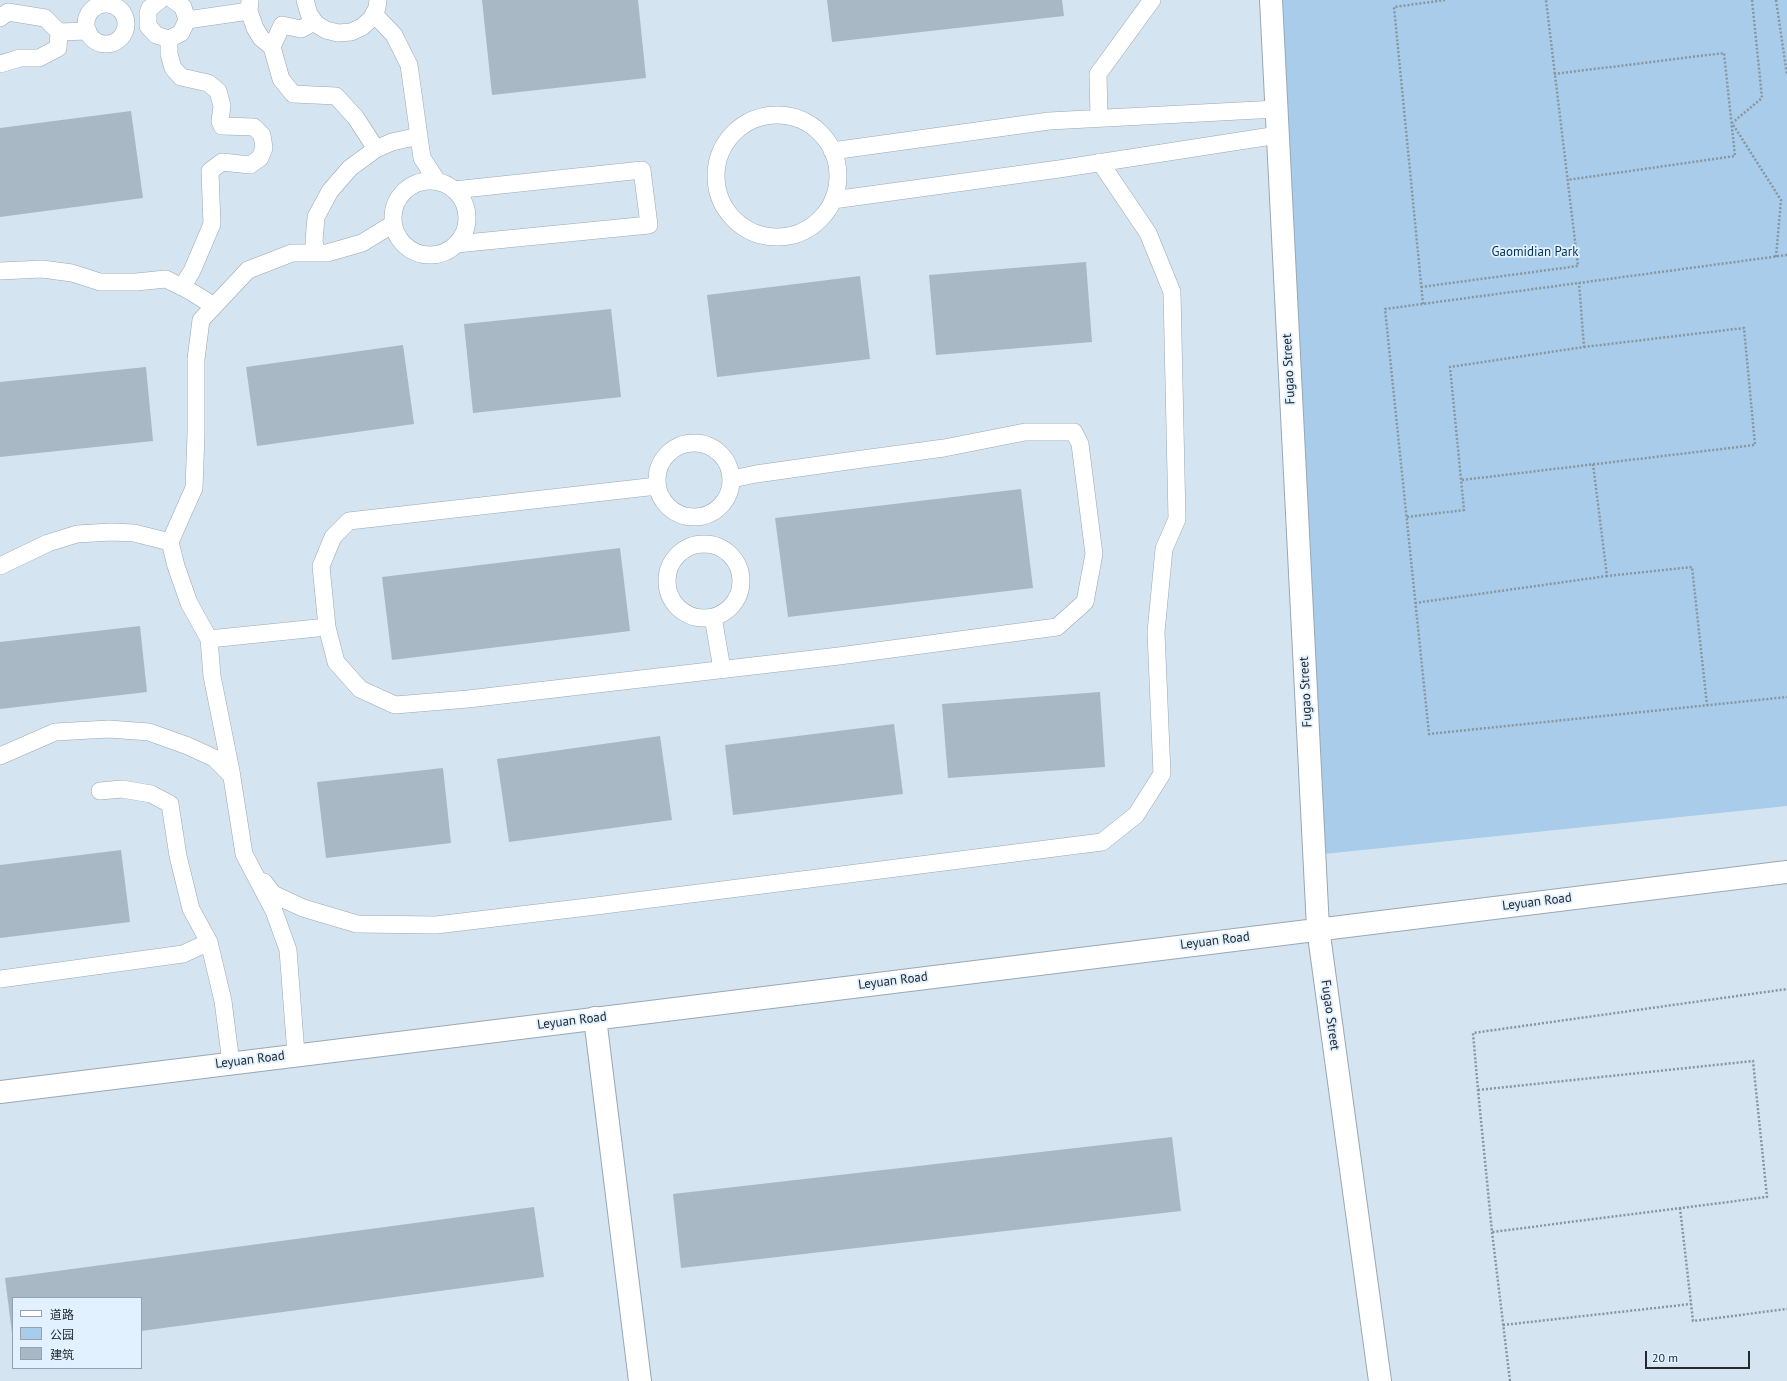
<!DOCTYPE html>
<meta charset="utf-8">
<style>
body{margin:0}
#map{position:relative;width:1787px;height:1381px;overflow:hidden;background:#d4e4f1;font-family:"PT Sans","Noto Sans SC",sans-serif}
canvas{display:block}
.legend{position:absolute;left:12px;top:1297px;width:130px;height:72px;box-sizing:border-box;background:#e1f1ff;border:1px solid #95a1ac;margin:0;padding:5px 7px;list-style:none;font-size:12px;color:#242a2f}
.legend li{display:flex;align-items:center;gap:8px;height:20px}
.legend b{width:20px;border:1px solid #95a1ac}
.scale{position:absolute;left:1645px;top:1351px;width:105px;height:18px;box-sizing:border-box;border:2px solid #242a2f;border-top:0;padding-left:5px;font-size:12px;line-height:14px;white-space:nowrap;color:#242a2f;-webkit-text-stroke:3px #e1f1ff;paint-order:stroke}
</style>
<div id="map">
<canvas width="1787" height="1381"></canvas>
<ul class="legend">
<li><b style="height:5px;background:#fff"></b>道路</li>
<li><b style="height:11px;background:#a8ccea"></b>公园</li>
<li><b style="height:11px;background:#a9b8c5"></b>建筑</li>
</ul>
<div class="scale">20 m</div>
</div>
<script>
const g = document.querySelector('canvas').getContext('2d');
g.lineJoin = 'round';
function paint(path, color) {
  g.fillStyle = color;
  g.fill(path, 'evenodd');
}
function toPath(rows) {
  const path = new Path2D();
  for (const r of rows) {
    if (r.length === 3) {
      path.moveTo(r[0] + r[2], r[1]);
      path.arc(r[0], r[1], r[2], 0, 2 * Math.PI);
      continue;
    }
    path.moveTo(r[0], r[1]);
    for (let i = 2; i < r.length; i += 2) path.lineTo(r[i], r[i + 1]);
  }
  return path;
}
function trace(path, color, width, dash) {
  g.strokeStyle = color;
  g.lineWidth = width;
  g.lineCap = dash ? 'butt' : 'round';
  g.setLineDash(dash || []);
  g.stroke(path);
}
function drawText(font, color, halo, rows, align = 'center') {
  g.font = font + ' "PT Sans",sans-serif';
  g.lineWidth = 3.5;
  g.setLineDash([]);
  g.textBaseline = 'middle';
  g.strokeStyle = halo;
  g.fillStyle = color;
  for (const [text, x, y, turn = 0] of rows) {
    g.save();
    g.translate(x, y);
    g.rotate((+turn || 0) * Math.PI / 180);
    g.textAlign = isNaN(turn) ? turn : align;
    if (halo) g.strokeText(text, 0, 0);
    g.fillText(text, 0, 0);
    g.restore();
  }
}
const green = toPath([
 [1271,0,1787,0,1787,806,1314,855]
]);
const building = toPath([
 [482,0,638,0,646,78,492,95],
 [827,0,1062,0,1064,16,832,42],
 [131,111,143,198,0,217,0,128],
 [1086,262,1092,342,936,355,929,275],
 [860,276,870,359,717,377,707,295],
 [611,309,621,397,473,413,464,324],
 [403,345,414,424,257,446,246,367],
 [146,367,153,441,0,457,0,382],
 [1021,489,1033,588,788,617,775,518],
 [620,548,630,631,392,660,382,577],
 [140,626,147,692,0,709,0,642],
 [1100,692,1105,767,948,778,942,704],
 [894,724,903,794,733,815,725,745],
 [660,736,672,820,509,842,497,759],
 [443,768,451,843,326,858,317,782],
 [121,850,130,922,0,938,0,865],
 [1172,1137,1181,1211,681,1268,673,1194],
 [534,1207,544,1277,141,1331,141,1298,13,1298,12,1333,5,1278]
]);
const path = toPath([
 [1752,0,1762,98,1732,123,1781,200,1776,257],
 [1776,0,1787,75],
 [1554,74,1724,53,1735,156,1567,180],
 [1787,255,1385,309,1429,734,1787,697],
 [1421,287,1578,266,1546,0],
 [1423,304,1394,7,1445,0],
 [1593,464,1607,576,1692,567,1707,705],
 [1462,480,1755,445,1744,328,1584,347],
 [1407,517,1464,510,1450,367,1584,347,1579,283],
 [1415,603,1607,576],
 [1478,1090,1753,1061,1767,1197,1492,1232,1478,1090,1473,1033,1787,989],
 [1680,1208,1693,1321,1787,1309],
 [1492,1232,1510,1381],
 [1503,1325,1691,1304]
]);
const service = toPath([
 [160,0,150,8,148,13,148,26,156,35,169,39,181,33,187,20,183,7,173,0],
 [305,0,309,14,316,24,326,30,338,33,351,32,362,27,371,19,377,8,378,0],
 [106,24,20],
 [249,11,255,28,261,38,272,47,282,25,301,29,314,22],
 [374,14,394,35,409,65,422,158,437,181],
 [0,18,8,12,45,18,59,32,88,31],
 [187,20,249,11,250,0],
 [169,39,169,54,173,68,181,77,208,83,218,91,222,106,220,121,222,126,254,127,262,135,264,148,260,158,250,165,222,162,210,171,212,224,192,271,182,287],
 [272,47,281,79,293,94,336,96,356,118,376,149,392,142,419,136],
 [0,64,20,58,39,58,58,48,59,32],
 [777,176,61],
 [1099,118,1098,74,1152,0],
 [832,151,1049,121,1277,109],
 [430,218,37],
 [454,190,642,170,649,225,456,244],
 [833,200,1059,169,1278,135],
 [316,253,314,241,316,217,330,191,350,168,376,149],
 [0,271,42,269,72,273,100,282,136,282,166,279,190,291,214,306],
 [694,480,37],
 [704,581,37],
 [0,566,48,543,77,534,111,532,134,533,170,542],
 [713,617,722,669],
 [327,627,321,566,333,537,349,521,657,486],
 [209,639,189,603,176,566,170,542,194,488,196,434,196,359,201,320,248,270,292,253,327,253,362,243,393,224],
 [0,756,55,732,109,729,149,732,188,746,214,758,232,776],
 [100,791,122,789,151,794,170,804,178,856,191,909,209,942,223,1001,231,1063],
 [264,882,273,894,303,908,357,924,436,925,596,906,1102,842,1136,815,1162,774,1156,632,1164,549,1177,519,1172,292,1148,233,1100,162],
 [0,979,183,954,209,942],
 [296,1054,288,950,274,911,244,854,231,771,212,676,209,639,327,627,336,662,360,689,395,705,468,699,839,656,1057,627,1085,602,1094,554,1080,444,1074,432,1025,432,944,448,848,461,756,474,732,479]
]);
const minor = toPath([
 [595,1018,640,1381]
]);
const tertiary = toPath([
 [1271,0,1318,928,1380,1381],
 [0,1092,1787,872]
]);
const parkNames = [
 ["Gaomidian Park",1535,252]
];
const streetNames = [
 ["Fugao Street",1289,369,-93],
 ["Fugao Street",1306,692,-93],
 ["Leyuan Road",1537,902,-7],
 ["Leyuan Road",1215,941,-7],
 ["Leyuan Road",893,981,-7],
 ["Fugao Street",1330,1015,82],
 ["Leyuan Road",572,1021,-7],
 ["Leyuan Road",250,1060,-7]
];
paint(green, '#a8ccea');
paint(building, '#a9b8c5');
trace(service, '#99a8b4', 18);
trace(minor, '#99a8b4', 24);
trace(tertiary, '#99a8b4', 24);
trace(path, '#89959f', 2.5, [2, 2]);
trace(service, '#fff', 17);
trace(minor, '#fff', 22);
trace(tertiary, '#fff', 22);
drawText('13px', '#04304c', '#e1f1ff', parkNames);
drawText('13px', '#242a2f', '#e1f1ff', streetNames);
</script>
